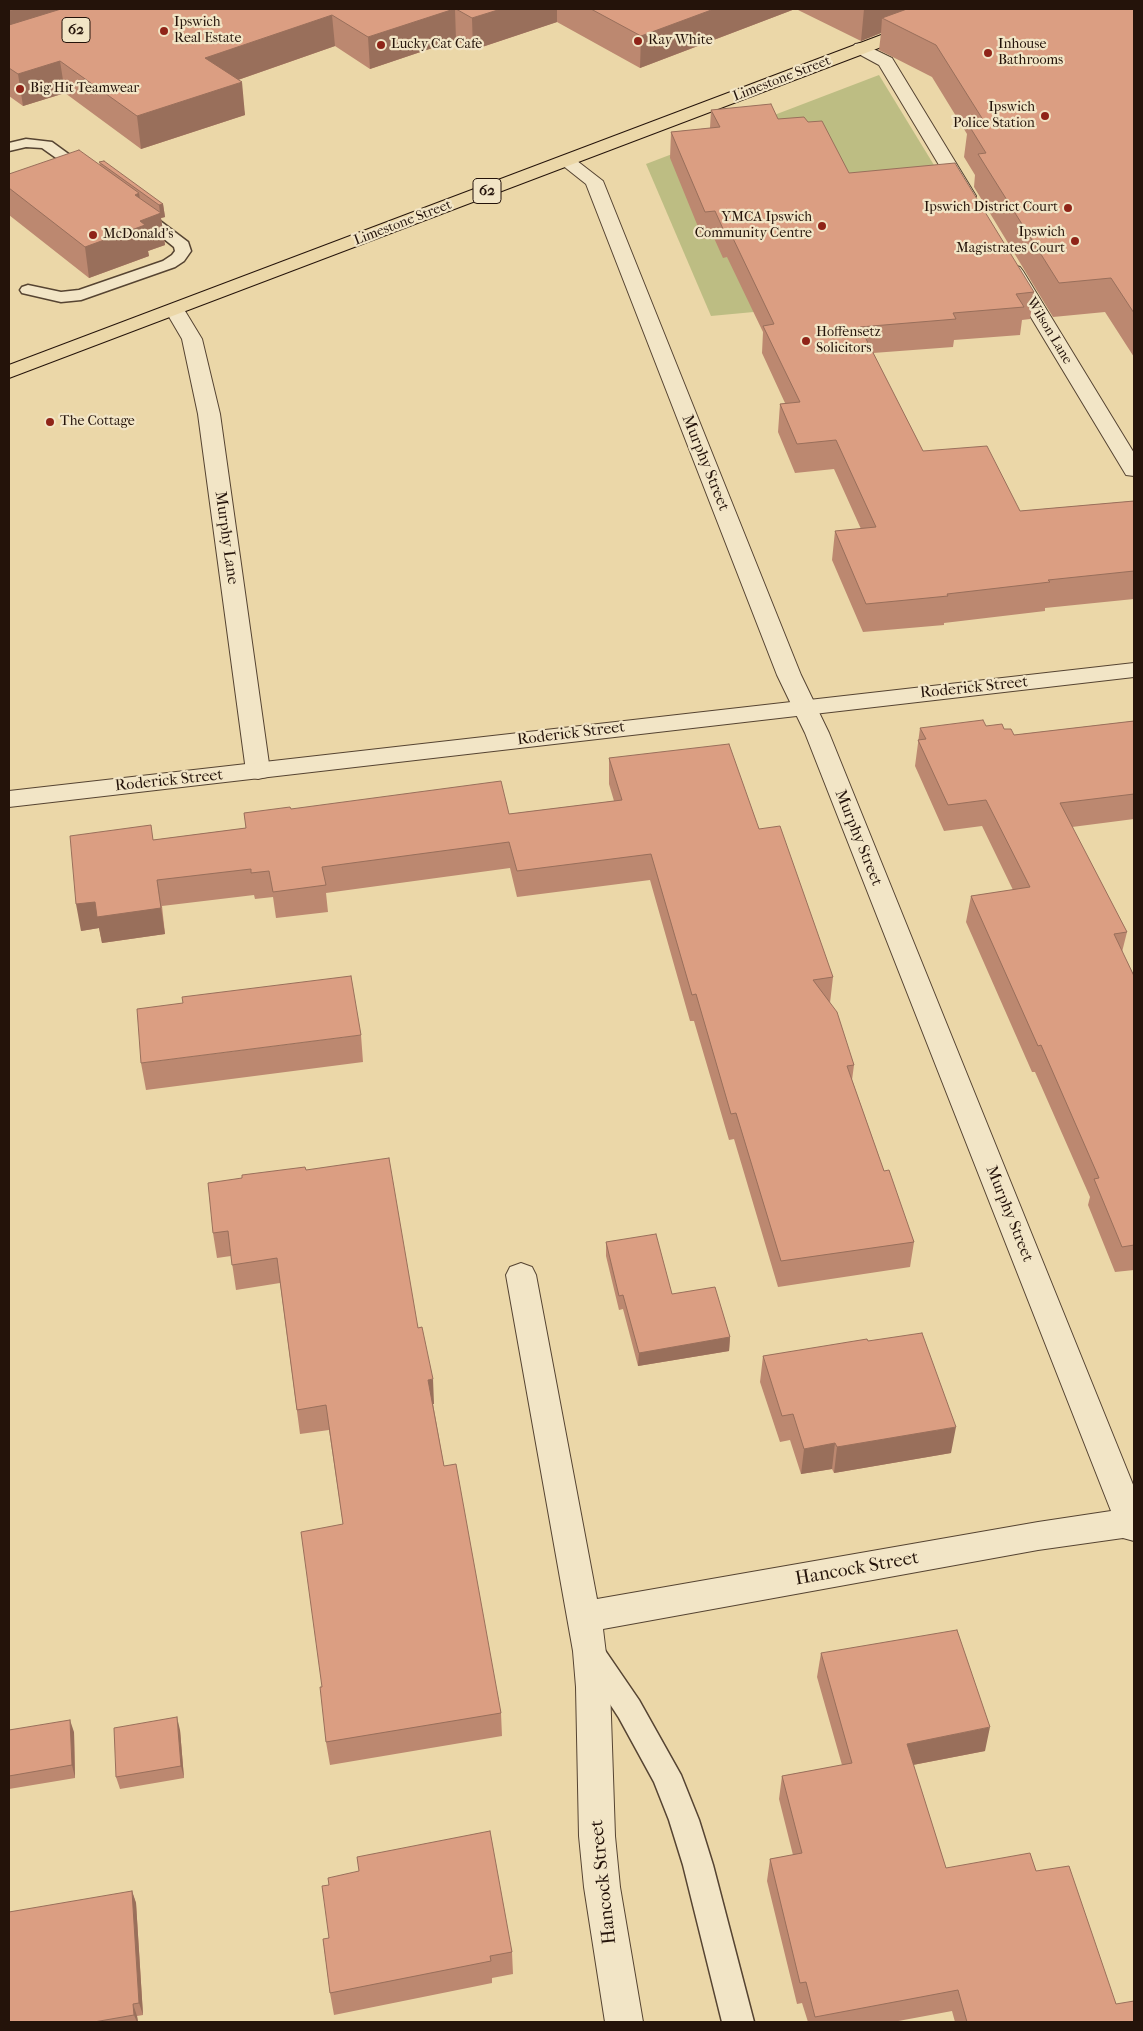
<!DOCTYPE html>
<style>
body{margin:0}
#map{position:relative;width:1143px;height:2031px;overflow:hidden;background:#ebd7a8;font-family:"IM FELL French Canon",serif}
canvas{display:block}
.frame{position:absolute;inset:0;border:10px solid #24130a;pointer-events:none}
</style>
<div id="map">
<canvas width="1143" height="2031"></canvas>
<div class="frame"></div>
</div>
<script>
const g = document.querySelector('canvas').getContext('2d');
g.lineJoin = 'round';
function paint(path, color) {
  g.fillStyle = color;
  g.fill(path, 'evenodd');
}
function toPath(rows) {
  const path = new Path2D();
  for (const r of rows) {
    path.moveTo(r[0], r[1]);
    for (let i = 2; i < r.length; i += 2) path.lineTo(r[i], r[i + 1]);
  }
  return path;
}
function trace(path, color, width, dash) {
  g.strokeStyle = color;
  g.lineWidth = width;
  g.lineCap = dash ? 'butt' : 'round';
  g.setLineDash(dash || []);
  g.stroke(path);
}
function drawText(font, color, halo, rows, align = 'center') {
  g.font = font + ' "IM FELL French Canon",serif';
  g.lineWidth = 4.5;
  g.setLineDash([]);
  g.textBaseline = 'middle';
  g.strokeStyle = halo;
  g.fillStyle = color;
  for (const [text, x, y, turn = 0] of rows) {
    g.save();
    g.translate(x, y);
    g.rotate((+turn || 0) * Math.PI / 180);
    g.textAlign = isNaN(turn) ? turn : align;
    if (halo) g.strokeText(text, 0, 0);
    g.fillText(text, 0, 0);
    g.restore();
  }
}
const green = toPath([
 [879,75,1009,288,711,316,646,164]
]);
const service = toPath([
 [26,139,52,142,96,174,93,177,83,177,42,148,26,147,9,151,9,143,26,139],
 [138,206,143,208,188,242,191,251,184,261,175,267,81,300,61,302,22,293,20,290,22,287,28,285,61,292,79,290,163,261,172,255,175,251,174,247,133,214,130,211,133,208,138,206],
 [590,1639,600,1643,639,1700,681,1775,699,1820,713,1865,754,2022,722,2022,683,1865,669,1820,654,1782,619,1718,576,1652,580,1643,590,1639]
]);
const minor = toPath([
 [861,43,892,58,976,196,974,200,967,202,960,200,879,65,855,52,852,48,855,44,861,43],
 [566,156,572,157,603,181,801,675,829,733,1134,1487,1134,1541,1123,1538,1038,1550,603,1629,610,1687,615,1836,620,1887,643,2022,605,2022,584,1887,579,1836,576,1687,573,1651,506,1275,510,1267,521,1263,532,1267,536,1275,597,1599,1038,1522,1111,1511,805,733,777,675,586,184,557,161,560,157,566,156],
 [1013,265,1020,267,1023,271,1134,453,1134,476,1126,475,1123,470,1003,271,1006,267,1013,265],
 [175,304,182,306,202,339,220,414,270,771,267,777,258,779,249,777,246,771,198,414,182,339,165,310,168,306,175,304]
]);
const tertiary = toPath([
 [1134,663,1134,677,9,807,9,791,1134,663]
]);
const primary = toPath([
 [950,9,973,9,971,13,9,378,9,365,950,9]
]);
const wall = toPath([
 [9,9,795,9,640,68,557,22,473,50,456,40,370,69,335,46,238,80,245,115,141,149,65,93,23,106,9,96],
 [796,9,1134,9,1134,357,1105,312,1053,317,974,187,975,175,964,157,967,134,932,77,879,50,881,33,861,41],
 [711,110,778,119,808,122,849,173,1034,292,1030,319,1022,320,1020,335,954,340,953,347,873,353,923,451,1020,511,1134,501,1134,599,1045,608,1045,611,944,623,944,625,863,632,832,560,835,531,861,529,834,469,795,473,778,432,780,404,785,403,762,353,763,332,727,257,723,258,714,238,703,239,670,158,671,132,710,128],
 [99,162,163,204,165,217,161,218,165,245,148,251,149,256,89,278,9,215,9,174,100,165],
 [1134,721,1134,819,1072,827,1127,932,1122,952,1134,976,1134,1270,1115,1272,1088,1205,1090,1197,1035,1072,1032,1072,966,922,971,896,1013,890,982,826,944,831,915,766,920,728,986,726,1004,729,1014,735],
 [609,758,759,829,833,977,830,1003,854,1065,852,1080,884,1171,914,1242,910,1267,778,1287,734,1139,729,1140,694,1021,690,1021,650,880,517,897,510,868,326,893,328,912,276,918,273,897,255,899,254,895,162,906,165,934,102,943,99,928,81,931,153,840,246,828,244,813,291,809,509,814,614,801,609,784],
 [361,1035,363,1062,146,1090,141,1063],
 [306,1170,418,1328,434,1404,433,1404,444,1466,501,1713,502,1736,330,1765,326,1742,322,1687,343,1524,329,1430,300,1434,280,1283,236,1290,231,1256,217,1258,213,1233],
 [606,1242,672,1294,730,1337,729,1351,638,1366,623,1309,619,1310,606,1256],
 [868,1341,951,1453,834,1473,832,1469,801,1474,790,1440,780,1442,760,1382,763,1356],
 [821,1653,985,1751,913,1765,946,1868,1036,1871,1116,2004,1134,2022,955,2022,952,2011,893,2022,808,2022,802,2003,797,2004,767,1881,770,1859,793,1855,779,1799,782,1776,842,1765,817,1677],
 [9,1730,74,1732,75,1778,9,1789],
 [180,1730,184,1778,120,1789,116,1777],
 [132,1891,136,1903,143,2015,137,2016,138,2022,9,2022],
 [323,1939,512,1952,513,1974,492,1978,492,1983,334,2015,330,1993]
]);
const shadedWall = toPath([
 [16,9,122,9,9,44,9,11],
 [454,9,455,9,456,40,370,69,368,37],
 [501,9,557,9,557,22,473,50,472,18],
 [714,9,795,9,640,68,641,36],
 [864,9,945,9,882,18,881,33,861,41],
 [332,15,335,46,209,90,205,58],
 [60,61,65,93,23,106,18,74],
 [242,82,245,115,141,149,137,116],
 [139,193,143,220,160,213,159,205,163,204,165,217,161,218,165,245,148,251,149,256,89,278,85,247,135,195],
 [157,880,165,934,102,943,99,928,81,931,76,904],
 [730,1337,729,1351,638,1366,639,1353],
 [433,1379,434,1404,430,1404,428,1380],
 [956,1427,951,1453,834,1473,837,1447],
 [835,1443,832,1469,801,1474,804,1449],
 [177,1717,180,1730,184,1778,181,1766],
 [70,1720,74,1732,75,1778,72,1765],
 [990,1727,985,1751,902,1767,907,1744],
 [132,1891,136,1903,143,2015,139,2003],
 [133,2004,137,2016,138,2022,137,2022,134,2015]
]);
const building = toPath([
 [9,9,16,9,9,11,9,9],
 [61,9,454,9,368,37,332,15,205,58,242,82,137,116,60,61,18,74,9,68,9,25,61,9],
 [456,9,501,9,472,18,456,9],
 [591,9,714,9,641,36,591,9],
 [907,9,1134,9,1134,313,1111,278,1059,283,978,154,986,153,968,124,985,123,936,45,882,18,907,9],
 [771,104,778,119,804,117,808,122,822,121,849,173,955,163,1034,292,1016,294,1024,307,953,313,956,319,860,327,923,451,987,446,1020,511,1134,501,1134,571,1048,580,1050,582,947,594,948,596,866,604,835,531,876,527,836,440,797,444,780,404,800,402,763,326,774,324,729,230,724,231,715,211,705,212,671,132,720,127,711,110,771,104],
 [79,150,139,193,135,195,161,213,140,221,145,225,85,247,9,188,9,174,79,150],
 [104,161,163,204,159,205,99,162,104,161],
 [983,720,986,726,1002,724,1004,729,1011,729,1014,735,1134,721,1134,794,1060,803,1127,932,1114,934,1134,976,1134,1245,1122,1247,1094,1179,1099,1178,1041,1045,1038,1046,971,896,1030,887,986,800,948,805,918,740,926,739,920,728,983,720],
 [729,744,759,829,780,826,833,977,813,980,837,1012,854,1065,847,1066,884,1171,889,1170,914,1242,781,1261,736,1113,731,1114,696,994,692,995,651,854,517,871,509,842,322,867,326,885,273,892,269,871,251,873,251,869,157,880,161,908,97,917,95,902,76,904,70,836,151,825,153,840,246,828,244,813,290,807,291,809,501,781,509,814,622,800,609,758,729,744],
 [351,976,361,1035,141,1063,137,1009,183,1003,182,997,351,976],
 [389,1158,418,1328,422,1327,433,1379,428,1380,444,1466,456,1464,501,1713,326,1742,320,1687,322,1687,301,1532,343,1524,326,1405,297,1410,277,1258,232,1265,228,1231,213,1233,208,1183,242,1178,242,1175,305,1167,306,1170,389,1158],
 [656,1234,672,1294,715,1287,730,1337,639,1353,623,1295,619,1296,606,1242,656,1234],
 [922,1333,956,1427,837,1447,835,1443,804,1449,793,1414,782,1416,763,1356,867,1339,868,1341,922,1333],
 [957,1630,990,1727,907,1744,946,1868,1030,1853,1036,1871,1069,1866,1116,2004,1134,2001,1134,2022,967,2022,958,1990,815,2017,806,1982,800,1983,770,1859,802,1853,782,1776,852,1763,821,1653,957,1630],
 [177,1717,181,1766,116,1777,114,1728,177,1717],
 [70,1720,72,1765,9,1776,9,1730,70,1720],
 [490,1831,512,1952,490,1956,491,1961,330,1993,323,1939,329,1938,322,1886,329,1885,328,1878,359,1871,357,1857,490,1831],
 [132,1891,139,2003,133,2004,134,2015,94,2022,9,2022,9,1912,132,1891]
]);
const markers = [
 [164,31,5,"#8f2418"],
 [638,41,5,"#8f2418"],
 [381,45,5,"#8f2418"],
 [988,53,5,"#8f2418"],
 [20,89,5,"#8f2418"],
 [1045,116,5,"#8f2418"],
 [1068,208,5,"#8f2418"],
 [822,226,5,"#8f2418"],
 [93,235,5,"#8f2418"],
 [1075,241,5,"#8f2418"],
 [806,341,5,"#8f2418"],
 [50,422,5,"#8f2418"]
];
const farPoinames = [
 ["Ipswich",174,23],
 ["Real Estate",174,39],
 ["Ray White",648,41],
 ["Lucky Cat Cafe",391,45],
 ["Inhouse",998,45],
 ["Bathrooms",998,61],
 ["Big Hit Teamwear",30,89],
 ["Ipswich",1035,108,"right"],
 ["Police Station",1035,124,"right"],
 ["Ipswich District Court",1058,208,"right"],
 ["YMCA Ipswich",812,218,"right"],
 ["Community Centre",812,234,"right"],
 ["Ipswich",1065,233,"right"],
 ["Magistrates Court",1065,249,"right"],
 ["McDonald's",103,235],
 ["Hoffensetz",816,333],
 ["Solicitors",816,349],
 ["The Cottage",60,422]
];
const farStreetnames = [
 ["Limestone Street",782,79,-21],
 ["Limestone Street",403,223,-21],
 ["Wilson Lane",1049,331,59]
];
const shields = [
 [76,30,28],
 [487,191,28]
];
const shieldNames = [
 ["62",76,30],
 ["62",487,191]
];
const streetNames = [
 ["Murphy Street",705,463,68],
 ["Murphy Lane",226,538,82],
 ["Roderick Street",974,688,-6],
 ["Roderick Street",571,734,-7],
 ["Roderick Street",169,781,-6],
 ["Murphy Street",858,838,68],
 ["Murphy Street",1009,1214,68]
];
const nearStreetnames = [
 ["Hancock Street",857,1569,-10],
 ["Hancock Street",604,1882,-96]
];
paint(green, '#bdbd83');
trace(service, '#564432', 3);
trace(minor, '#564432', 2);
trace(tertiary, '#564432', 2);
trace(primary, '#24130a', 2);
paint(service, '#f2e5c6');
paint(minor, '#f2e5c6');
paint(tertiary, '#f2e5c6');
paint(primary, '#ebd7a8');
paint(wall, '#bc8870');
paint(shadedWall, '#996f5b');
paint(building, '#db9e82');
trace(building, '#996f5b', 1);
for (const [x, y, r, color] of markers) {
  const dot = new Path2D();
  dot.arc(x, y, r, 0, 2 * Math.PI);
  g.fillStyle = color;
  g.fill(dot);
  trace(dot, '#f2e5c6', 2);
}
drawText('14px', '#24130a', '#f2e5c6', farPoinames, 'left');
drawText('14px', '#24130a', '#f2e5c6', farStreetnames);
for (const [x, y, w] of shields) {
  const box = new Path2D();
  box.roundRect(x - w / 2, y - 12.5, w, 25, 4);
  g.fillStyle = '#f2e5c6';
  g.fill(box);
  trace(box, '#24130a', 1);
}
drawText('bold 15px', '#24130a', null, shieldNames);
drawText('16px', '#24130a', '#f2e5c6', streetNames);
drawText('19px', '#24130a', '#f2e5c6', nearStreetnames);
</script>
